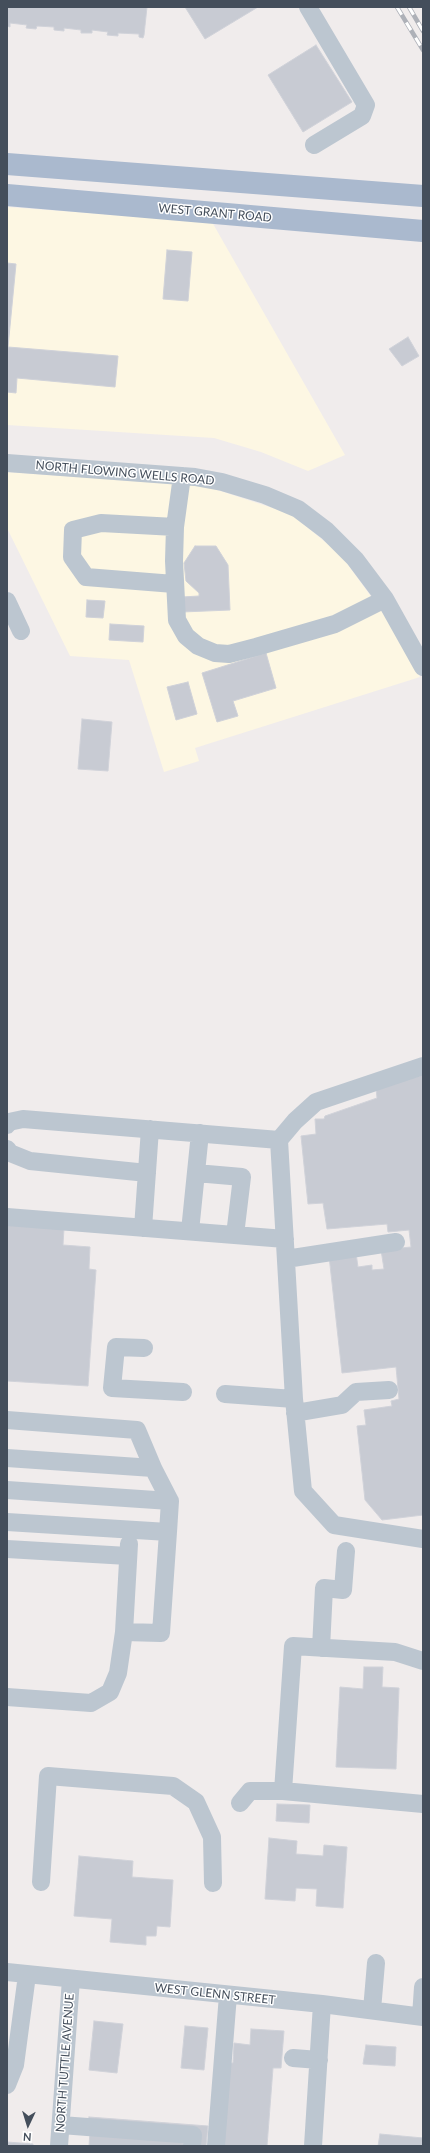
<!DOCTYPE html>
<style>
body{margin:0}
#map{position:relative;width:430px;height:2153px;overflow:hidden;background:#f0ecec;font-family:Lato,sans-serif}
canvas{display:block}
.frame{position:absolute;inset:0;border:8px solid #444e5b;pointer-events:none}
.north{position:absolute;left:8px;top:2105px;width:40px;height:40px;-webkit-text-stroke:3px #fff;paint-order:stroke;rotate:184deg;font-size:11px;font-weight:700;line-height:16px;text-align:center;color:#444e5b}
.north::after{content:'';display:block;margin:auto;width:14px;height:18px;background:#444e5b;clip-path:polygon(50% 0,100% 100%,50% 72%,0 100%)}
</style>
<div id="map">
<canvas width="430" height="2153"></canvas>
<div class="frame"></div>
<div class="north">N</div>
</div>
<script>
const g = document.querySelector('canvas').getContext('2d');
g.lineJoin = 'round';
function paint(path, color) {
  g.fillStyle = color;
  g.fill(path, 'evenodd');
}
function toPath(rows) {
  const path = new Path2D();
  for (const r of rows) {
    path.moveTo(r[0], r[1]);
    for (let i = 2; i < r.length; i += 2) path.lineTo(r[i], r[i + 1]);
  }
  return path;
}
function trace(path, color, width, dash) {
  g.strokeStyle = color;
  g.lineWidth = width;
  g.lineCap = dash ? 'butt' : 'round';
  g.setLineDash(dash || []);
  g.stroke(path);
}
function drawText(font, color, halo, rows, align = 'center') {
  g.font = font + ' Lato,sans-serif';
  g.lineWidth = 3;
  g.setLineDash([]);
  g.textBaseline = 'middle';
  g.strokeStyle = halo;
  g.fillStyle = color;
  for (const [text, x, y, turn = 0] of rows) {
    g.save();
    g.translate(x, y);
    g.rotate((+turn || 0) * Math.PI / 180);
    g.textAlign = isNaN(turn) ? turn : align;
    if (halo) g.strokeText(text, 0, 0);
    g.fillText(text, 0, 0);
    g.restore();
  }
}
const commercial = toPath([
 [7,207,212,222,345,455,308,471,261,452,214,438,7,425],
 [7,472,205,486,291,514,341,555,390,623,420,677,195,748,199,761,164,772,129,660,70,656,7,528]
]);
const building = toPath([
 [7,7,147,7,144,35,143,38,139,37,139,34,118,33,118,36,107,35,108,32,92,30,92,33,81,33,81,30,64,28,64,31,54,30,54,27,37,26,36,29,26,28,27,25,10,23,10,27,7,26,7,7],
 [185,7,258,7,205,39,185,7],
 [316,45,352,102,303,132,268,75,316,45],
 [167,250,192,252,188,301,163,299,167,250],
 [7,263,16,264,8,347,118,356,115,387,17,378,16,393,7,392,7,263],
 [408,337,419,356,402,366,389,349,408,337],
 [195,546,216,546,228,565,230,610,182,612,182,597,199,596,199,593,186,581,184,563,195,546],
 [87,600,105,601,103,618,86,617,87,600],
 [110,624,144,626,143,642,109,640,110,624],
 [266,653,276,688,233,701,238,716,217,722,202,673,266,653],
 [188,682,197,714,176,720,167,687,188,682],
 [82,719,112,722,108,771,78,769,82,719],
 [423,1075,423,1515,382,1520,365,1500,357,1426,366,1425,364,1410,392,1406,391,1401,399,1399,396,1367,342,1373,329,1256,356,1253,358,1267,372,1265,372,1270,384,1269,381,1250,411,1247,409,1230,388,1232,387,1224,327,1229,323,1203,308,1204,301,1136,316,1134,315,1119,324,1119,325,1116,377,1098,376,1088,423,1075],
 [7,1224,64,1228,63,1245,90,1247,89,1269,96,1270,88,1386,7,1381,7,1224],
 [364,1667,383,1667,382,1687,399,1688,396,1769,336,1767,340,1687,363,1689,364,1667],
 [277,1804,310,1805,309,1823,276,1821,277,1804],
 [269,1838,297,1841,296,1854,323,1856,324,1845,347,1847,343,1908,316,1906,317,1889,296,1888,295,1901,265,1899,269,1838],
 [79,1856,133,1861,132,1877,173,1880,170,1927,157,1926,156,1936,146,1936,146,1945,110,1942,112,1919,74,1916,79,1856],
 [94,2021,123,2024,117,2073,89,2070,94,2021],
 [185,2026,208,2028,204,2070,181,2068,185,2026],
 [251,2029,284,2031,281,2068,273,2068,267,2146,221,2146,227,2063,233,2063,234,2043,250,2045,251,2029],
 [366,2045,396,2047,395,2066,363,2064,366,2045],
 [89,2117,208,2126,206,2146,197,2146,88,2124,89,2117],
 [90,2132,186,2140,185,2146,89,2146,90,2132],
 [380,2134,423,2138,423,2146,378,2146,380,2134],
 [7,2142,33,2144,33,2146,7,2146,7,2142]
]);
const minor = toPath([
 [308,7,366,105,362,116,314,145],
 [7,463,195,477,222,482,265,495,298,509,327,531,355,559,385,599,423,667],
 [182,476,175,527,174,561,177,620,186,636,198,646,215,653,229,654,256,647,335,624,385,599],
 [174,584,86,577,72,557,73,530,101,523,175,527],
 [7,601,21,631],
 [423,1066,316,1102,295,1121,279,1140,294,1399,303,1491,334,1525,423,1539],
 [7,1125,9,1122,23,1119,279,1140],
 [7,1149,10,1153,30,1161,147,1173],
 [196,1173,242,1177,235,1235],
 [7,1217,285,1239],
 [143,1228,150,1129],
 [190,1231,200,1133],
 [286,1259,396,1242],
 [144,1348,116,1347,112,1388,183,1392],
 [225,1394,294,1399],
 [295,1413,342,1405,356,1392,389,1390],
 [7,1420,137,1430,153,1468,170,1501,168,1532],
 [7,1458,153,1468],
 [7,1490,170,1501],
 [7,1522,168,1532,161,1633,124,1632,118,1673,110,1692,91,1703,7,1697],
 [7,1549,128,1556],
 [124,1632,129,1544],
 [321,1648,324,1588,343,1590,346,1551],
 [283,1791,423,1804],
 [240,1803,250,1791,283,1791,293,1646,395,1652,423,1661],
 [41,1882,48,1776,173,1786,196,1802,212,1837,213,1883],
 [7,1972,322,2004,423,2017],
 [372,2010,376,1963],
 [421,2016,423,1987],
 [293,2058,319,2060],
 [7,2085,15,2065,27,1975],
 [61,2125,193,2135,192,2146],
 [59,2146,71,1979],
 [216,2146,228,1995],
 [313,2146,322,2004]
]);
const major = toPath([
 [7,164,423,196],
 [7,195,423,231]
]);
const rail = toPath([
 [397,7,423,50],
 [409,7,423,31]
]);
const streetNames = [
 ["WEST GRANT ROAD",215,213,5],
 ["NORTH FLOWING WELLS ROAD",125,473,5],
 ["WEST GLENN STREET",215,1994,6],
 ["NORTH TUTTLE AVENUE",65,2063,-86]
];
paint(commercial, '#fdf7e3');
paint(building, '#c8cbd3');
trace(building, '#d0d2d9', 1);
trace(minor, '#bcc6d0', 18);
trace(major, '#aab9ce', 22);
trace(rail, '#aeb1b8', 4.5);
trace(rail, '#fff', 3, [9]);
drawText('12px', '#444e5b', '#fff', streetNames);
</script>
